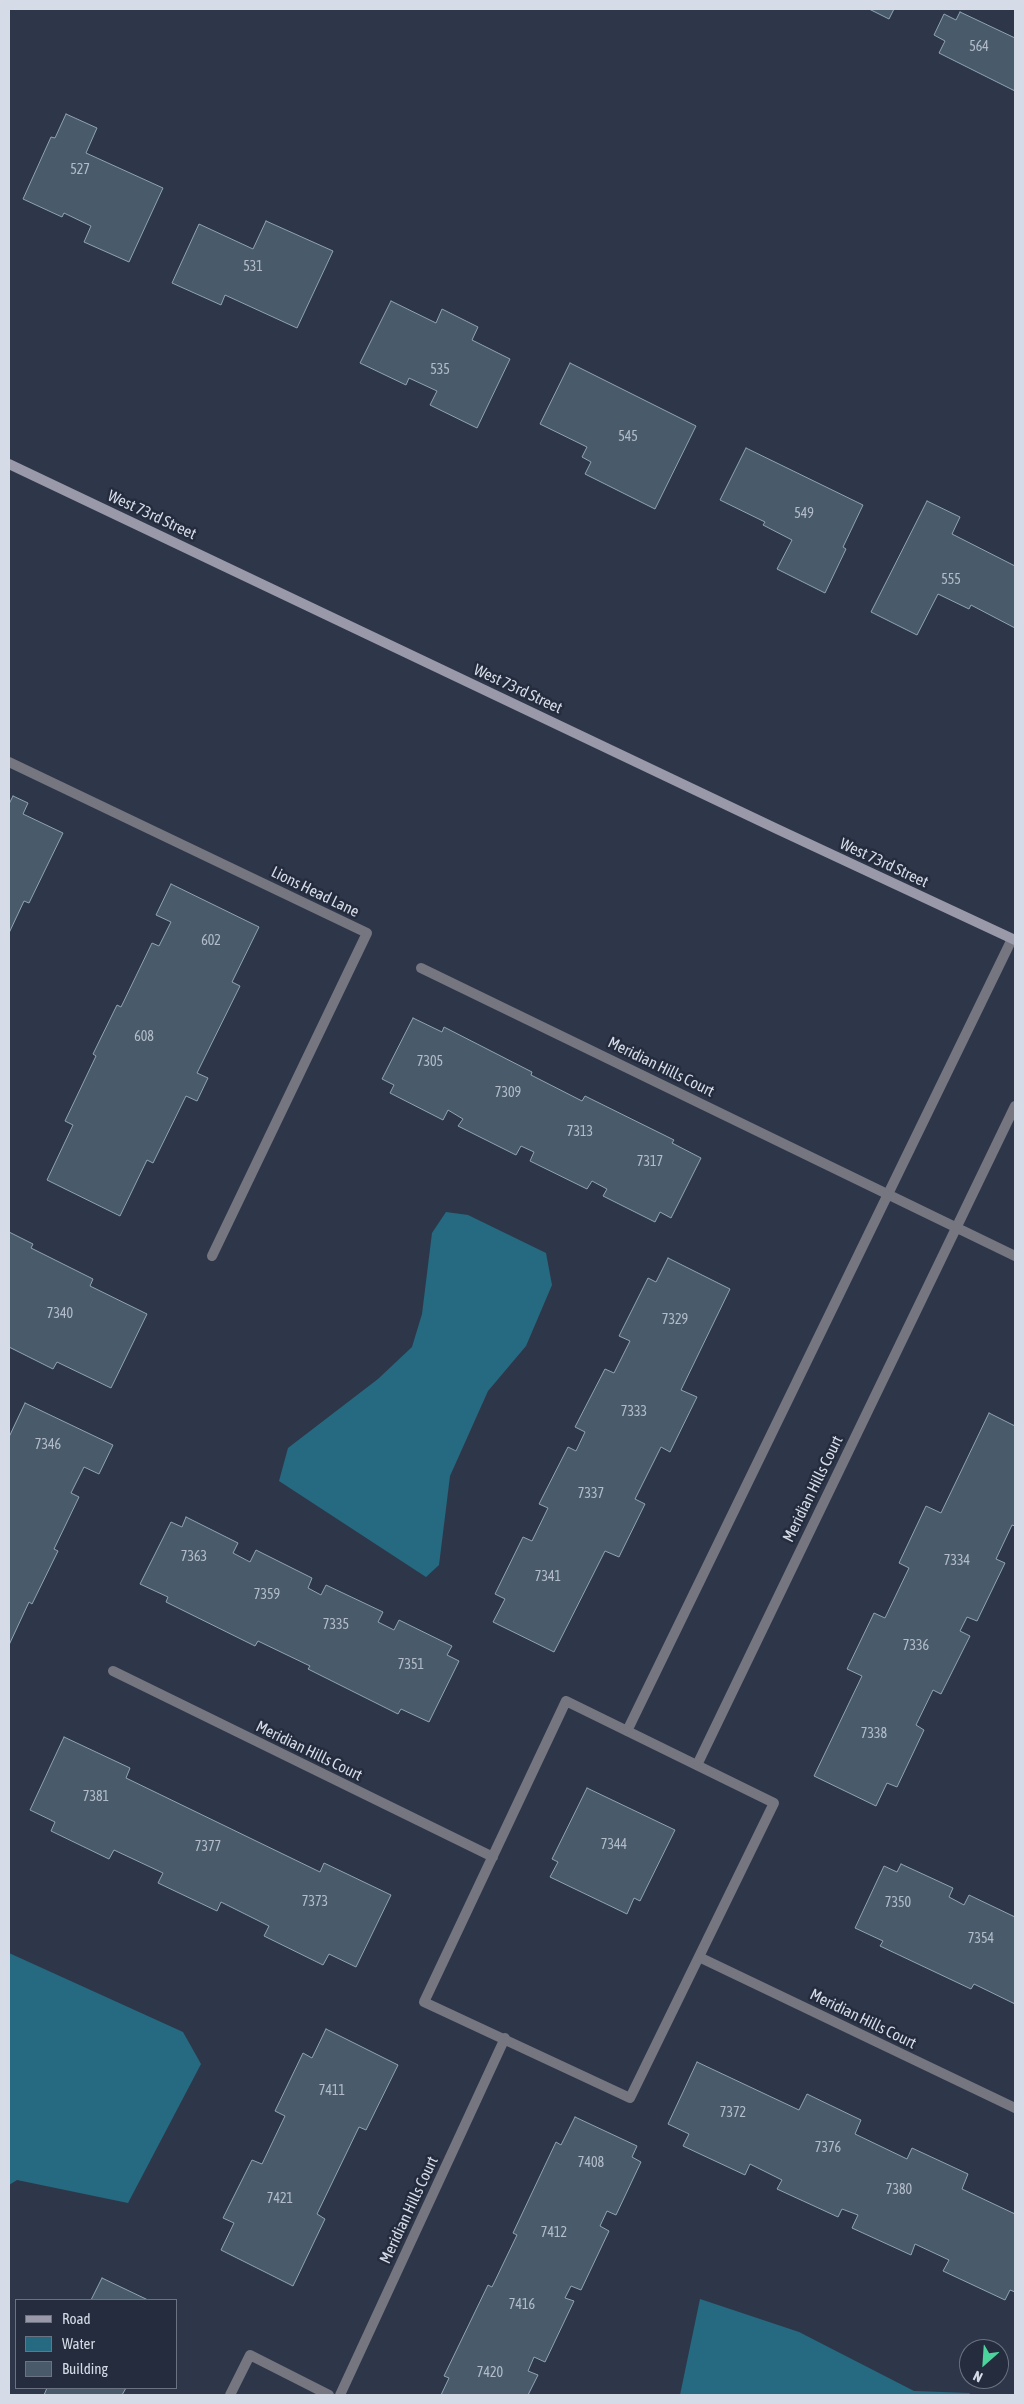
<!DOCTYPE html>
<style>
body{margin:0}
#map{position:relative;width:1024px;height:2404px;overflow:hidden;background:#2e3749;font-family:"Asap Condensed",sans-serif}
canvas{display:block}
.frame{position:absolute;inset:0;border:10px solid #d6dce7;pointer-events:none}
.legend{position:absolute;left:15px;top:2299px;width:162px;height:90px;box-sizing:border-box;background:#242c3e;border:1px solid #6b7282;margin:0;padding:6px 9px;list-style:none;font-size:15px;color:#d6dce7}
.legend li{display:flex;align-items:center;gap:10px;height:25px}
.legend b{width:25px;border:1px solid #6b7282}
.north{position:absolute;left:959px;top:2339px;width:50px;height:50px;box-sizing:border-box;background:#242c3e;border:1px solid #6b7282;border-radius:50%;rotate:206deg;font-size:14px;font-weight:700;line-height:20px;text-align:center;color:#d6dce7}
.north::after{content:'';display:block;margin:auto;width:18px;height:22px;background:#4bd49b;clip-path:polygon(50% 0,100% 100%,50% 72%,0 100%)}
</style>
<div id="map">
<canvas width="1024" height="2404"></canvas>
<div class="frame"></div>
<ul class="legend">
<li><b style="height:6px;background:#9999a9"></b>Road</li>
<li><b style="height:14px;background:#266a81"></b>Water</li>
<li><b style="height:14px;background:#495b6b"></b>Building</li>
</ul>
<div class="north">N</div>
</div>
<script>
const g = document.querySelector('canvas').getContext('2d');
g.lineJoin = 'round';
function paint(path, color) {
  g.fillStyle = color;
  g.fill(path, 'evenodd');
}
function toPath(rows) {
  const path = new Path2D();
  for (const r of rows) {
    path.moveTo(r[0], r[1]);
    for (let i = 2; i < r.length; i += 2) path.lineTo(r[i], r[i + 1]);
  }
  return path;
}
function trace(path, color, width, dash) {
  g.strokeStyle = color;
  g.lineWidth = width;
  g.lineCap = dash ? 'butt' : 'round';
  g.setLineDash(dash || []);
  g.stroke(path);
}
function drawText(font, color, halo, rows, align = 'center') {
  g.font = font + ' "Asap Condensed",sans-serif';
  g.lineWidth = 5;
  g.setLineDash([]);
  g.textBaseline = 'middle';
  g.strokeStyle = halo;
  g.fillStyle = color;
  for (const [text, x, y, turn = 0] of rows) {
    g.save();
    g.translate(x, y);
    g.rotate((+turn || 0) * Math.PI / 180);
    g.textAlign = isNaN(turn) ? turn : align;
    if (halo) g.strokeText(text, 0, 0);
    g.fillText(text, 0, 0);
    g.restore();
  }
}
const water = toPath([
 [446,1212,468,1215,546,1253,552,1285,526,1346,488,1391,450,1476,439,1565,426,1577,279,1481,288,1448,378,1379,412,1347,422,1314,432,1233],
 [9,1953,183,2032,201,2064,128,2203,17,2180,9,2185],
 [700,2299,799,2332,914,2391,970,2393,969,2395,680,2395]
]);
const building = toPath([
 [869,9,894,9,889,19,869,9],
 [960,12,1015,38,1015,91,939,53,945,41,934,35,944,14,956,20,960,12],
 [66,114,97,128,86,153,163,188,129,262,84,242,91,226,64,213,62,217,23,199,51,137,55,138,66,114],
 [266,221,333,251,297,328,225,295,221,305,172,283,199,224,253,249,266,221],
 [391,301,436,323,442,309,478,327,472,340,510,359,477,428,430,405,437,391,409,378,406,385,360,363,391,301],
 [570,363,696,426,655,509,585,474,591,462,582,457,587,447,540,424,570,363],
 [746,448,863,505,843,547,846,549,825,593,777,569,792,540,763,525,765,522,720,500,746,448],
 [927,501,960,517,952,534,1015,566,1015,628,971,605,969,609,938,594,917,635,871,612,927,501],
 [13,796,28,803,23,814,63,833,29,903,24,901,9,933,9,804,13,796],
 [171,884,259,927,232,982,240,986,197,1073,208,1078,197,1101,186,1096,153,1163,147,1160,120,1216,47,1180,73,1125,65,1121,96,1056,93,1054,117,1005,121,1007,152,943,159,946,171,922,156,915,171,884],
 [413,1018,442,1032,444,1027,532,1072,531,1075,582,1101,585,1096,674,1140,672,1143,701,1158,671,1218,660,1212,655,1222,603,1196,607,1189,592,1181,587,1189,530,1161,534,1152,521,1146,516,1155,458,1126,463,1119,448,1110,443,1120,390,1093,394,1085,382,1079,413,1018],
 [9,1232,33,1244,31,1248,93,1279,90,1286,147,1314,111,1388,57,1362,53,1369,9,1347,9,1232],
 [668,1258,730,1289,681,1390,697,1397,670,1452,661,1447,635,1499,645,1504,619,1557,605,1551,554,1652,493,1622,505,1599,495,1594,523,1537,532,1541,548,1508,539,1504,568,1447,576,1451,585,1432,575,1427,605,1369,614,1373,630,1341,619,1336,648,1278,656,1282,668,1258],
 [25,1403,113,1445,99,1474,84,1467,71,1493,79,1497,54,1549,58,1551,32,1604,29,1602,9,1645,9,1437,25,1403],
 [989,1413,1015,1426,1015,1526,1012,1525,996,1559,1005,1563,977,1621,967,1617,960,1631,970,1636,941,1694,933,1690,916,1725,924,1730,897,1787,887,1783,876,1806,814,1776,862,1676,847,1669,874,1613,885,1618,909,1568,899,1563,926,1506,941,1513,989,1413],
 [186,1517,238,1543,233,1553,250,1562,256,1550,312,1578,308,1588,321,1595,326,1585,383,1612,378,1622,394,1630,399,1620,452,1646,447,1655,459,1661,429,1722,401,1709,398,1714,308,1669,310,1666,258,1641,255,1646,166,1602,168,1597,140,1584,171,1522,182,1527,186,1517],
 [64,1737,130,1768,126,1778,320,1872,324,1863,391,1895,356,1967,329,1954,323,1965,264,1936,269,1926,221,1902,217,1911,158,1883,163,1873,114,1850,109,1859,51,1831,55,1822,30,1810,64,1737],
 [587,1788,675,1830,640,1901,634,1898,627,1914,550,1877,558,1862,552,1859,587,1788],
 [901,1864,953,1888,949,1897,964,1905,969,1895,1015,1917,1015,2004,974,1984,971,1989,880,1946,883,1941,855,1928,884,1866,897,1872,901,1864],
 [326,2029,398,2065,366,2130,359,2127,317,2214,325,2219,293,2286,221,2250,234,2223,223,2218,252,2160,262,2164,285,2116,275,2111,303,2053,312,2058,326,2029],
 [697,2062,799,2110,807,2094,861,2120,855,2134,907,2159,912,2148,968,2174,962,2189,1015,2214,1015,2292,1010,2290,1005,2300,943,2271,949,2260,915,2244,911,2255,852,2228,858,2215,842,2209,838,2217,777,2189,782,2180,750,2164,745,2175,683,2146,689,2134,668,2124,697,2062],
 [575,2117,637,2146,632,2157,641,2162,616,2215,607,2211,600,2226,609,2231,581,2290,571,2286,565,2298,574,2301,545,2362,534,2357,528,2371,538,2375,528,2395,441,2395,449,2378,444,2376,488,2285,492,2287,517,2235,513,2233,556,2142,561,2145,575,2117],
 [102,2278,148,2300,91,2300,102,2278],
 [47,2388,126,2388,122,2395,44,2395,47,2388]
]);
const street = toPath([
 [9,762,367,933,212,1256],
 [421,968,1015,1256],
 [113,1671,493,1857],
 [566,1701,774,1803,630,2098,424,2002,566,1701],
 [627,1731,1012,939],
 [697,1765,1015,1106],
 [699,1957,1015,2108],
 [230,2395,250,2355,329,2395],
 [340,2395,505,2038]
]);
const secondary = toPath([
 [9,464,777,829,1015,940]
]);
const numberNames = [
 ["564",979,47],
 ["527",80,170],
 ["531",253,267],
 ["535",440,370],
 ["545",628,437],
 ["549",804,514],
 ["555",951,580],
 ["602",211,941],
 ["608",144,1037],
 ["7305",430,1062],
 ["7309",508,1093],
 ["7313",580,1132],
 ["7317",650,1162],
 ["7340",60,1314],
 ["7329",675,1320],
 ["7333",634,1412],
 ["7346",48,1445],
 ["7337",591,1494],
 ["7363",194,1557],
 ["7334",957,1561],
 ["7341",548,1577],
 ["7359",267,1595],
 ["7335",336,1625],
 ["7336",916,1646],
 ["7351",411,1665],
 ["7338",874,1734],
 ["7381",96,1797],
 ["7344",614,1845],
 ["7377",208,1847],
 ["7373",315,1902],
 ["7350",898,1903],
 ["7354",981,1939],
 ["7411",332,2091],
 ["7372",733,2113],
 ["7376",828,2148],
 ["7408",591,2163],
 ["7380",899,2190],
 ["7421",280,2199],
 ["7412",554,2233],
 ["7416",522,2305],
 ["7420",490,2373]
];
const streetNames = [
 ["West 73rd Street",152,515,25],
 ["West 73rd Street",518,689,25],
 ["West 73rd Street",884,863,25],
 ["Lions Head Lane",315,892,26],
 ["Meridian Hills Court",661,1067,26],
 ["Meridian Hills Court",813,1489,-64],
 ["Meridian Hills Court",309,1751,26],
 ["Meridian Hills Court",863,2019,26],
 ["Meridian Hills Court",409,2210,-65]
];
paint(water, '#266a81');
paint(building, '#495b6b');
trace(building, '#8fa3b5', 1);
trace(street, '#767680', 10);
trace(secondary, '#9999a9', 10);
drawText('14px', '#b3bcc8', null, numberNames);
drawText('16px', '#d6dce7', '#242c3e', streetNames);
</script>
